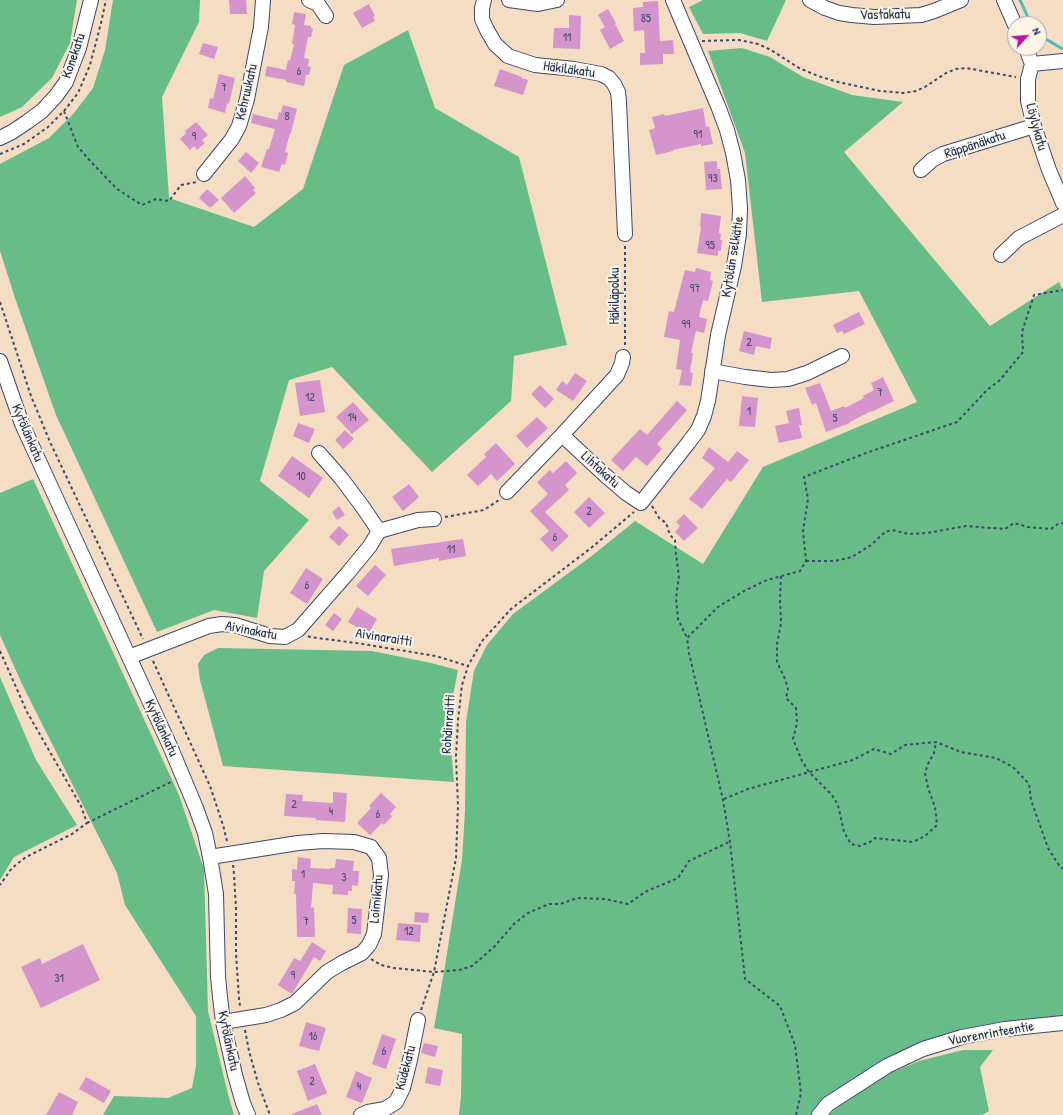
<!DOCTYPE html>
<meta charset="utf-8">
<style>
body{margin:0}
#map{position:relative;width:1063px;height:1115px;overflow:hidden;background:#f4ddc2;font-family:"Patrick Hand",sans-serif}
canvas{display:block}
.north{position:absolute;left:1007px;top:16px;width:40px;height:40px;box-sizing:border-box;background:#fcf5e5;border:1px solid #a2a6af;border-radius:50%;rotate:64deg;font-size:11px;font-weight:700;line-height:16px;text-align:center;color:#1b2f5e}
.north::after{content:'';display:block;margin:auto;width:14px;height:18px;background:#b5179e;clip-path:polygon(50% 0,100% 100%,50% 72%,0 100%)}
</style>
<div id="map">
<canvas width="1063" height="1115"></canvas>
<div class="north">N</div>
</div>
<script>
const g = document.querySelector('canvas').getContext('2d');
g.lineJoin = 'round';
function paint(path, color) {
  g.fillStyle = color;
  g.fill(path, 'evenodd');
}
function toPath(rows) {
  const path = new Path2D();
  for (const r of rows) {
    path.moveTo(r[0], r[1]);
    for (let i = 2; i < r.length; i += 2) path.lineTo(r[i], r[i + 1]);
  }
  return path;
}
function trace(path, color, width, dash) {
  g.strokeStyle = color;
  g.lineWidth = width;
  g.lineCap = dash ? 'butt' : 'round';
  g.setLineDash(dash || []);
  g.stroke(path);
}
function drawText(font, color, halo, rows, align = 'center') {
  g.font = font + ' "Patrick Hand",sans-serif';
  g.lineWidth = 4;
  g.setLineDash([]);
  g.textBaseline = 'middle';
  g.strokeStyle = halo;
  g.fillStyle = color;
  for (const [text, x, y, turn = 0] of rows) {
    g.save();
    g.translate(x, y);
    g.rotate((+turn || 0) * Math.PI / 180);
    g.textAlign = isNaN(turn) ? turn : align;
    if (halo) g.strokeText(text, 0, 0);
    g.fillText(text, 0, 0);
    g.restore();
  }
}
const forest = toPath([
 [0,0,77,0,70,43,52,78,22,107,0,117],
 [113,0,200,0,199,22,162,97,169,198,254,227,303,189,344,65,408,30,435,108,519,157,567,345,514,356,511,401,432,472,332,367,289,380,260,481,309,520,264,571,257,618,214,610,157,632,56,415,16,301,0,251,0,164,49,138,74,113,93,88,105,50],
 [703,0,786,0,767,41,740,33,703,34,689,7],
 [742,48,770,57,803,77,852,95,903,102,844,152,990,326,1059,282,1063,291,1063,1018,917,1053,814,1115,459,1115,461,1096,462,1034,434,1028,444,972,462,860,465,811,466,722,474,671,487,645,513,614,593,555,635,521,703,564,763,467,917,402,859,291,762,302,745,153,708,51],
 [33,479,179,795,204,869,208,1011,228,1094,234,1115,103,1115,114,1096,168,1098,192,1088,196,1066,196,1016,125,905,117,873,22,684,0,635,0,493],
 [218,648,372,651,431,663,458,670,452,701,450,736,454,782,223,766,200,680,198,664,204,655],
 [0,677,36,760,77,825,14,857,0,880],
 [963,1050,993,1050,980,1067,989,1111,982,1115,829,1115,835,1109,886,1075,919,1061]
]);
const stream = toPath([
 [1020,0,1031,24],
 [1039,35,1061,48,1063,49]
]);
const building = toPath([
 [229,0,246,0,247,14,230,14],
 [658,1,660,41,673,40,674,54,663,54,663,64,640,65,640,53,645,53,644,30,634,31,633,8,643,7,643,2],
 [369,4,375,16,373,17,375,21,362,28,353,13],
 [608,9,616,23,615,24,624,41,610,49,600,30,605,27,598,15],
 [294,12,306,14,304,25,311,26,311,28,313,29,311,37,308,37,304,58,309,59,308,66,311,67,309,75,306,75,304,86,286,82,286,80,265,76,267,66,286,70,288,60,290,61,294,44,292,44,295,25,292,24],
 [569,15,581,16,580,49,553,48,554,28,569,28],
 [203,43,218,47,214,59,199,54],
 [500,69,522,77,521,78,528,80,523,95,494,86],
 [219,74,235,78,229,104,227,103,225,113,208,108,210,98,213,99],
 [283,105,297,109,291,133,290,133,285,152,288,153,285,165,282,164,279,172,261,167,267,149,269,149,275,129,251,123,253,114,277,120,279,112,281,113],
 [703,108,706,127,709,126,713,144,701,146,701,144,673,150,673,151,656,155,649,130,655,128,652,117,664,114,665,116],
 [196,122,208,135,202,140,205,143,197,150,194,146,190,150,180,139,186,133,185,131],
 [246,152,259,163,251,173,238,161],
 [717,161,717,169,720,169,722,189,706,190,704,162],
 [245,176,255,188,253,190,256,193,234,213,221,198],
 [207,189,219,200,210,208,199,198],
 [701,213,721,216,719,233,721,234,720,240,722,240,721,251,718,251,718,256,697,253,701,227,700,227],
 [696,268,711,272,710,280,713,281,708,301,703,300,699,317,707,319,704,333,696,331,691,353,693,353,690,372,693,373,691,386,679,385,682,370,676,369,680,340,664,337,669,311,674,312,685,270,695,272],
 [859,312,865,324,844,334,842,331,837,333,833,325],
 [744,331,772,338,770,349,756,346,754,355,739,351],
 [575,373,587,381,573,401,556,390,562,381,567,385],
 [883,377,894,401,871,412,871,411,850,422,850,423,826,432,816,403,812,405,805,388,820,383,831,411,844,406,845,408,864,398,863,396,874,390,871,383],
 [320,380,325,412,300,416,295,383],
 [540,385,554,399,545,408,531,394],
 [742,396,758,398,755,427,739,426],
 [677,401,687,410,657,444,662,449,647,466,636,457,623,471,611,460,640,429,647,435],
 [353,402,369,420,352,434,336,417],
 [799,408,802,425,799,425,802,438,779,443,775,426,789,423,786,411],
 [537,417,548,428,527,448,516,436],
 [298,423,315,429,309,443,293,436],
 [345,430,354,439,343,449,335,440],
 [496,443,515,464,497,481,491,474,478,486,467,475,486,457,484,454],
 [709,447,728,462,737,451,749,460,731,482,727,479,702,509,689,499,715,468,702,458],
 [292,456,323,478,309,498,278,476],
 [566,461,577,473,565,485,569,490,545,512,569,536,552,552,540,539,549,531,530,511,548,494,537,482,550,470,553,473],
 [409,484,419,497,403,511,392,497],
 [589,497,605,513,589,528,574,512],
 [339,506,345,515,337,520,332,512],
 [684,514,698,528,684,541,675,532,680,526,676,522],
 [339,526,349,535,339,546,329,537],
 [463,539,466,556,439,561,439,558,394,566,391,549],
 [375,565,386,575,368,596,356,586],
 [306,568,323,579,307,604,290,593],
 [357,607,377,619,368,634,348,622],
 [334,613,342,619,333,631,325,625],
 [333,792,347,793,345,822,315,820,316,818,284,816,286,794,303,795,302,801,333,803],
 [381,793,396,807,390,814,392,816,384,825,382,823,370,835,357,823,371,808,369,806],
 [298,857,311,859,310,868,330,869,330,868,335,868,336,859,354,861,353,871,359,871,358,886,352,885,352,891,348,891,348,895,332,894,333,885,313,883,311,908,314,907,315,937,297,937,296,894,294,894,295,881,292,881,292,869,297,870],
 [348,908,362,909,361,934,347,933],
 [415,912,429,913,428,923,414,922],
 [398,923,421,925,420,942,396,940],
 [312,942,326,951,320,961,314,957,292,994,278,985,294,958,300,961],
 [83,944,100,980,41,1008,21,967,40,958,42,964],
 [306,1022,326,1028,319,1051,299,1046],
 [382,1034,396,1039,386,1069,372,1064],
 [424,1043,438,1046,435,1057,421,1053],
 [315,1064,327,1093,308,1101,297,1071],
 [428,1067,443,1070,440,1086,425,1083],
 [356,1071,372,1078,362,1103,346,1097],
 [86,1077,111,1091,104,1103,79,1089],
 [59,1092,78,1102,72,1115,46,1115],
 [317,1104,322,1115,292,1115,292,1114]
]);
const path = toPath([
 [702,41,739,40,758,44,771,50,799,68,818,76,838,82,880,91,903,93,916,91,925,87,946,73,956,69,966,68,1016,77],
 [64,111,78,147,93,164,117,189,142,205,156,199,169,201,181,185,197,182],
 [0,154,24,144,48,127,64,111,78,93,90,65,101,23,106,0],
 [0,302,31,396,50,442,143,639],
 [625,345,625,245],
 [652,506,659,518,666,523,670,535,675,540,676,555,679,576,676,598,678,619,687,638],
 [445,517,484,510,499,500],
 [806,561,835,561,852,557,871,545,885,532,892,530,909,534,927,533,966,526,1005,529,1014,523,1028,527,1051,529,1058,524,1063,523],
 [781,576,780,599,781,623,777,644,777,662,785,679,788,689,786,698,796,708,797,723,793,739,802,761,809,772,832,795,838,805,844,832,851,844,860,846,870,842,875,838,913,842,925,836,937,825,935,807,928,788,925,773,928,764,934,753,936,742],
 [308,636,310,637,356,643,436,656,468,666],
 [0,651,27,712,81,806,87,823,72,834,26,857,12,868,0,885],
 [153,661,210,786,223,825,227,841],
 [724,799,748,789,853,760,874,749,891,754,905,745,936,742,961,752,996,758,1013,767,1029,784,1031,800,1048,848,1058,864,1063,869],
 [87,823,173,781],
 [233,865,234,874,236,909,236,953,239,999,240,1006],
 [371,959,381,965,394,968,434,972,459,970,472,966,494,947,514,924,528,913,549,904,560,904,577,898,605,899,628,904,645,892,678,878,689,861,729,842],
 [421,1010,434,972,456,858,458,806,456,756,458,720,462,685,468,666,482,641,511,609,591,548,634,512],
 [245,1030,249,1051,258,1083,270,1115],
 [796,1115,801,1093,795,1045,780,1006,745,979,730,842,723,800,689,653,687,638,718,607,744,591,767,580,800,571,806,561,803,531,808,499,804,477,866,453,957,422,987,390,1000,380,1023,352,1022,332,1034,295,1063,290]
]);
const minor = toPath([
 [309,0,318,4,326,16],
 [484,0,482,8,482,19,487,30,495,44,508,56,535,65,574,69,601,74,609,78,614,84,618,92,619,102,625,234],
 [509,0,538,4,557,0],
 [810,0,825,8,839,13,852,15,874,17,921,15,934,11,961,0],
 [1004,0,1015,25],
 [1026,48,1032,64,1028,79,1028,101,1034,126,1049,170,1063,203],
 [1032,64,1063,61],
 [0,138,12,132,27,122,42,111,56,96,66,82,79,48,91,0],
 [921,170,932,160,943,154,1034,126],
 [204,174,232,139,239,126,247,99,261,27,263,0],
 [1001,255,1019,238,1063,215],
 [0,361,22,424,170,746,196,808,205,833,210,857,216,894,218,977,220,997,223,1022,235,1075,243,1103,248,1115],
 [712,371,745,377,771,380,788,379,807,373,842,356],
 [562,435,606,476,626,493,641,503,689,442,698,430,704,416,708,401,718,335,734,266,739,234,740,209,738,180,733,153,727,130,718,106,673,0],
 [319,453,341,478,362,506,379,531],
 [507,492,562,435,617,375,622,363,623,357],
 [129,657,209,626,222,624,235,625,270,636,285,637,298,630,347,574,370,546,379,531,418,520,434,519],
 [210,857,298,843,323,841,354,842,371,847,379,858,381,875,374,934,369,945,362,953,342,963,327,972,295,1003,281,1010,266,1015,223,1022],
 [361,1115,368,1112,385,1109,396,1102,403,1088,410,1060,418,1020],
 [819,1115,828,1104,887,1066,923,1049,962,1037,1005,1029,1063,1023]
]);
const numberNames = [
 ["85",646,19],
 ["11",567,38],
 ["6",299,72],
 ["7",224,88],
 ["8",287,117],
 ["91",698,135],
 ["9",194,137],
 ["93",713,179],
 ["95",710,246],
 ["97",695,289],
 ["99",686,325],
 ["2",749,343],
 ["7",880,393],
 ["12",310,398],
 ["1",749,412],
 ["14",352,418],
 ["5",835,419],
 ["10",301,477],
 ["2",589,512],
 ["6",555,538],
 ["11",451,550],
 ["6",307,586],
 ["2",294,805],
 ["4",331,812],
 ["6",378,815],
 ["1",303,875],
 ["3",344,878],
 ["5",354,921],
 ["7",306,922],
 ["12",409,932],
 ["9",293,976],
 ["31",59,979],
 ["16",313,1037],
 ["6",384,1052],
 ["2",312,1082],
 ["4",359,1087]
];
const streetNames = [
 ["Vastakatu",885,15,-1],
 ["Konekatu",74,56,-71],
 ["Häkiläkatu",569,70,8],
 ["Kehruukatu",247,92,-77],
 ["Löylykatu",1036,127,75],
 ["Räppänäkatu",975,145,-18],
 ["Kytölän selkätie",733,257,-81],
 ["Häkiläpolku",615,296,-90],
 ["Kytölänkatu",27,433,67],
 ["Lihtakatu",600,470,42],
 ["Aivinakatu",251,631,11],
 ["Aivinaraitti",384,638,9],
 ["Rohdinraitti",449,724,-86],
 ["Kytölänkatu",161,728,65],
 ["Loimikatu",377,899,-85],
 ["Vuorenrinteentie",991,1034,-10],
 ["Kytölänkatu",228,1041,78],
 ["Kudekatu",406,1068,-75]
];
paint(forest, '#68bc88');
trace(stream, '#4cbbc2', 3);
paint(building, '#d495cc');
trace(minor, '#3c496d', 16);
trace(path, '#3c496d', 2, [3, 3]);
trace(minor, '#fff', 14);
drawText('12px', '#49487a', null, numberNames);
drawText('14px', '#1b2f5e', '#fcf5e5', streetNames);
</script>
